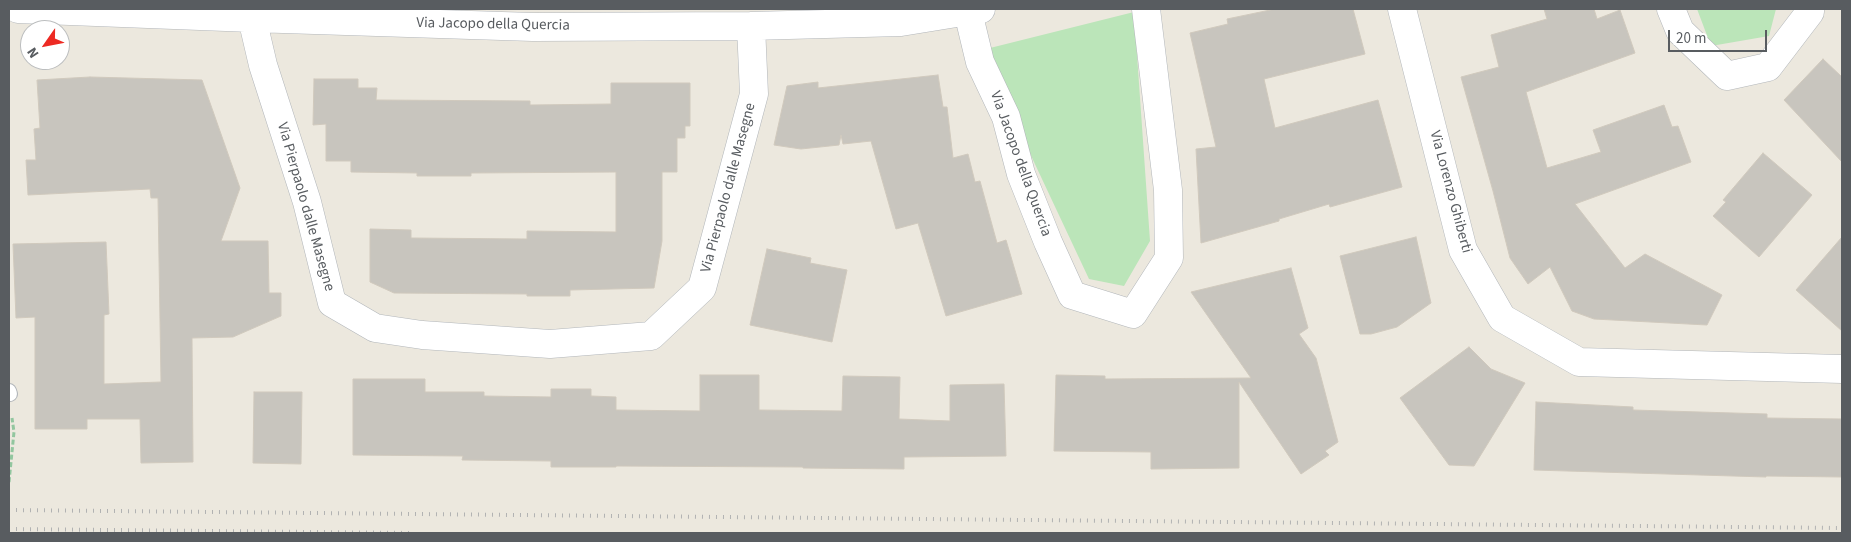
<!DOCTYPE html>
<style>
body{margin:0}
#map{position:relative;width:1851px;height:542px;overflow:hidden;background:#ece8de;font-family:"Source Sans 3",sans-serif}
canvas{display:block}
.frame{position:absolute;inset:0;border:10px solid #585c60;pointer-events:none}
.north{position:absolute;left:20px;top:20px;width:50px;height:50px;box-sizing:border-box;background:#fff;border:1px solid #bcbebf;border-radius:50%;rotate:237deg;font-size:14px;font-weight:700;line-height:20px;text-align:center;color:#585c60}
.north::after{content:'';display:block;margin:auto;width:18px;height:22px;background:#ed2a23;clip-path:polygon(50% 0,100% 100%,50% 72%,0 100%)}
.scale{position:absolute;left:1668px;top:30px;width:99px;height:22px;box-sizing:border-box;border:2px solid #585c60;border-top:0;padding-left:6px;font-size:15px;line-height:18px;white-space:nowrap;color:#585c60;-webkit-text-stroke:4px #fff;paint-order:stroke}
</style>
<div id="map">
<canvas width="1851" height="542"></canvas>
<div class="frame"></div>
<div class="north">N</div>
<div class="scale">20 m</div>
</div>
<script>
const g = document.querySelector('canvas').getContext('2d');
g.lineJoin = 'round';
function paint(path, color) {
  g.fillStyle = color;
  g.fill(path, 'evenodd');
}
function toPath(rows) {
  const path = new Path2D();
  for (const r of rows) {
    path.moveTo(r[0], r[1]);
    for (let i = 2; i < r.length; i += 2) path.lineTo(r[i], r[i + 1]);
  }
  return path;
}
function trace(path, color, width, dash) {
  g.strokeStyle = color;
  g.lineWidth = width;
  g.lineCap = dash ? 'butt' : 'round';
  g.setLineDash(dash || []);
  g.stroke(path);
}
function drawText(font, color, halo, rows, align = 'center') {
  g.font = font + ' "Source Sans 3",sans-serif';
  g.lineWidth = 4;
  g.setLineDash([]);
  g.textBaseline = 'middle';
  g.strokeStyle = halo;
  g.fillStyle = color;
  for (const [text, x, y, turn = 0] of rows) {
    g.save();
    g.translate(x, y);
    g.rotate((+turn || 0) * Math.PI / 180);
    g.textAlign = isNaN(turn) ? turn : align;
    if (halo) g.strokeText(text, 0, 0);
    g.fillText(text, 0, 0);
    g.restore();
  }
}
const green = toPath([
 [1697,9,1776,9,1769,36,1711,46],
 [1134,12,1150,241,1124,286,1089,279,1026,145,986,49]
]);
const building = toPath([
 [1275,9,1353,9,1365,54,1264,79,1275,128,1378,100,1402,187,1330,207,1329,204,1279,219,1279,221,1201,243,1196,149,1216,147,1190,33,1228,24,1227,19,1275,9],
 [1544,9,1594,9,1597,19,1620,10,1635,53,1526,92,1547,168,1601,152,1593,130,1664,105,1672,127,1678,126,1691,162,1575,204,1625,268,1645,254,1722,295,1707,325,1594,319,1572,311,1550,267,1528,284,1510,258,1493,191,1461,77,1499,67,1491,35,1547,19,1544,9],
 [1823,59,1842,77,1842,162,1784,100,1823,59],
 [938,75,943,107,947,107,953,158,968,154,975,182,980,181,997,243,1006,240,1022,294,946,316,918,223,896,229,871,141,843,144,841,135,839,145,801,149,774,145,787,86,818,82,818,88,938,75],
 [90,77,202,80,240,188,221,241,268,241,269,293,281,293,281,316,233,337,192,338,193,462,141,463,140,419,87,419,87,429,35,429,35,317,16,318,13,244,106,242,109,314,104,315,104,384,161,382,158,198,151,198,150,189,28,195,26,160,36,160,34,129,40,128,37,80,90,77],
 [314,79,358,79,358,88,377,88,376,100,530,101,530,105,611,104,611,83,690,83,690,126,685,126,685,138,677,138,677,172,662,172,662,241,654,288,570,290,570,296,527,296,527,294,394,293,370,282,370,229,411,230,411,238,527,239,527,231,616,232,616,172,471,173,471,176,417,176,417,173,351,172,351,161,326,161,326,124,313,125,314,79],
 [1763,153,1812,195,1759,257,1713,216,1726,202,1723,200,1763,153],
 [1416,237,1431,303,1397,327,1371,334,1360,334,1340,256,1416,237],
 [1842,237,1842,331,1796,290,1842,237],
 [767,249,811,258,810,263,847,270,832,342,750,325,767,249],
 [1291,268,1308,328,1299,334,1316,358,1338,442,1325,451,1329,455,1301,474,1239,382,1239,468,1151,469,1151,452,1054,451,1056,375,1105,376,1105,379,1251,378,1191,292,1291,268],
 [1469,347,1491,369,1525,383,1474,466,1449,465,1400,398,1469,347],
 [700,375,759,375,759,410,842,411,843,376,900,377,899,419,950,421,950,385,1004,384,1006,456,904,457,904,469,803,468,803,467,616,466,616,467,551,467,551,461,462,460,463,456,353,455,353,379,425,379,425,392,484,392,484,396,551,397,551,389,591,389,591,396,616,397,616,410,700,411,700,375],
 [254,392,302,392,301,464,253,463,254,392],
 [1536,402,1633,407,1633,410,1767,414,1767,418,1842,419,1842,477,1766,476,1766,477,1534,470,1536,402]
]);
const path = toPath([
 [9,482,14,432,12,418]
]);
const service = toPath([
 [9,391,10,394]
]);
const minor = toPath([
 [18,9,252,18,533,27,751,26,901,22,981,9],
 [1402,9,1463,250,1502,318,1579,362,1842,369],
 [1671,9,1680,31,1727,76,1768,67,1810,12,1810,9],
 [968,12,980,62,1006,117,1021,174,1048,242,1072,295,1133,314,1169,258,1168,190,1146,9],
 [252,18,263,65,307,202,332,303,375,328,422,335,550,344,651,336,702,288,754,94,751,26]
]);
const rail = toPath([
 [9,510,1842,528],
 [9,529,414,533]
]);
const streetNames = [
 ["Via Jacopo della Quercia",493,25,1],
 ["Via Jacopo della Quercia",1020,164,70],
 ["Via Pierpaolo dalle Masegne",729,188,-75],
 ["Via Lorenzo Ghiberti",1450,192,75],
 ["Via Pierpaolo dalle Masegne",305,207,74]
];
paint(green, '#bbe5b9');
paint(building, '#c8c5be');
trace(building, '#d0c9bd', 1);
trace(service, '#b2b6ba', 16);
trace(minor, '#b2b6ba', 29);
trace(path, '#92c69f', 3, [5, 2.5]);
trace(service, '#fff', 14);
trace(minor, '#fff', 28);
trace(rail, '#b1b2b2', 4, [1, 6]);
drawText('15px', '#585c60', '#fff', streetNames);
</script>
